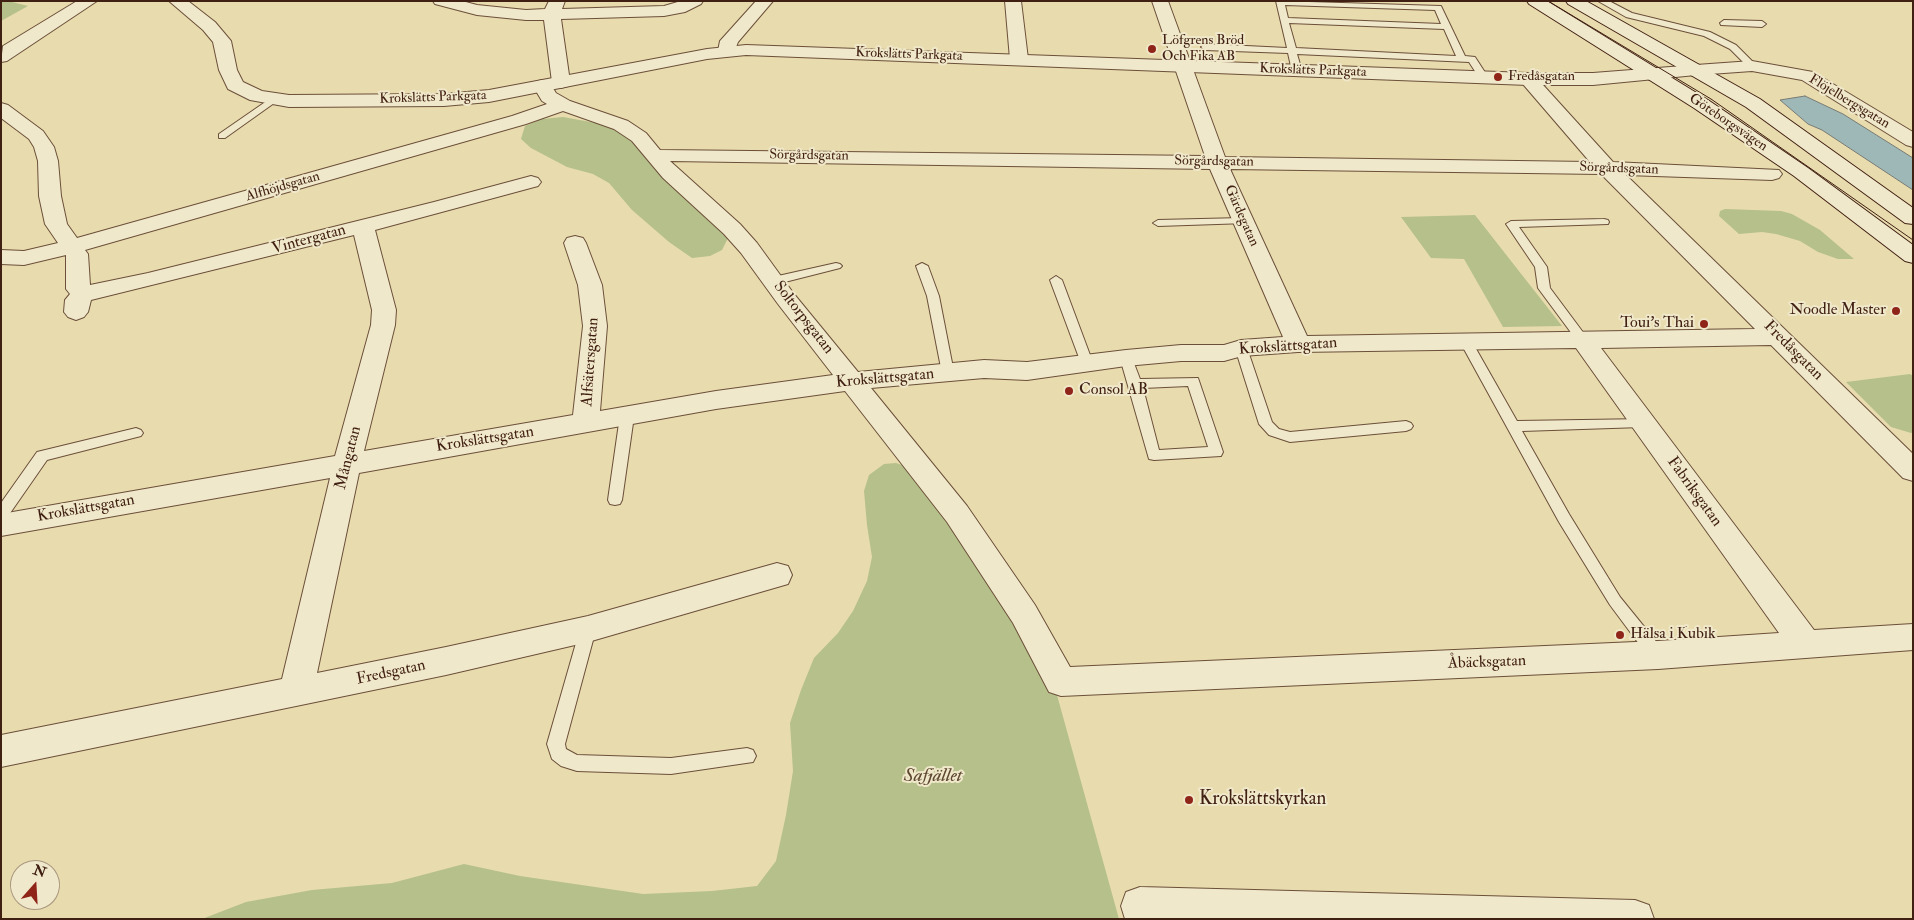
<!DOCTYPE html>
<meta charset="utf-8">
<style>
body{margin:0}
#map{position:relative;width:1914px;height:920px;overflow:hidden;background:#e8dbad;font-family:"IM FELL Double Pica",serif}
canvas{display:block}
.frame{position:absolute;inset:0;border:2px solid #412014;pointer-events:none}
.north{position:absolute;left:10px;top:860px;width:50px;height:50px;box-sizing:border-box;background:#f0e8ca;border:1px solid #aa9881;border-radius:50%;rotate:19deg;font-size:14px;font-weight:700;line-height:20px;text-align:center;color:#412014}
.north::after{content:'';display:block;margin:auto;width:18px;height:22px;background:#8f2418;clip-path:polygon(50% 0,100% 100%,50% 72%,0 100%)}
</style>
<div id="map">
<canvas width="1914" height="920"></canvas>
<div class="frame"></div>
<div class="north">N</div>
</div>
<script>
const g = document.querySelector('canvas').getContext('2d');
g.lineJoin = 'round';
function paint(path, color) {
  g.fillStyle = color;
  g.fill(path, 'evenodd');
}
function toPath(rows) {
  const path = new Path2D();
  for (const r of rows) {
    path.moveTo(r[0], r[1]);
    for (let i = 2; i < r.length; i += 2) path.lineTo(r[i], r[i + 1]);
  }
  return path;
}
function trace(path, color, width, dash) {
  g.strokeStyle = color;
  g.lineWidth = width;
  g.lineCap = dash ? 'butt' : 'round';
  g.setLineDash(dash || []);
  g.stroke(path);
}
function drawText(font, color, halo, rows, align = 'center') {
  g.font = font + ' "IM FELL Double Pica",serif';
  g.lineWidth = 4;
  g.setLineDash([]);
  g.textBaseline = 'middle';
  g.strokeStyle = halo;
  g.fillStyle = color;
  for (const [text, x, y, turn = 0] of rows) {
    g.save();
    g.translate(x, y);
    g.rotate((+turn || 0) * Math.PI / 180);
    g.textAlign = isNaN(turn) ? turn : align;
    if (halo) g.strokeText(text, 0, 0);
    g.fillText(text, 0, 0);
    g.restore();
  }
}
const green = toPath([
 [1,1,8,1,28,6,1,21],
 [563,117,607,125,634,142,728,238,722,250,710,256,692,258,669,242,632,210,609,183,593,174,567,167,531,148,521,139,525,126,542,119],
 [1725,209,1781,211,1792,214,1820,230,1854,259,1838,259,1818,252,1800,241,1776,234,1762,232,1739,234,1719,216,1720,211],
 [1475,215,1562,326,1503,327,1464,259,1431,258,1401,217],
 [1910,374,1913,376,1913,432,1911,433,1891,427,1846,382],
 [896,463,914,469,1052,677,1119,919,202,919,246,902,312,890,392,883,464,864,520,876,643,894,712,891,757,886,776,861,786,815,793,771,790,723,801,690,814,658,838,633,853,611,867,581,872,557,867,525,864,491,869,475,884,464]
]);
const water = toPath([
 [1805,96,1843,114,1913,158,1913,190,1822,130,1808,124,1780,100,1805,96]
]);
const service = toPath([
 [1276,1,1441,6,1465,56,1475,57,1488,77,1483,80,1480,79,1469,62,1297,54,1302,71,1297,74,1292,71,1288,53,1205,50,1201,47,1205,44,1287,48,1276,1],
 [1285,5,1435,10,1441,24,1288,18,1285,5],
 [1289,23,1444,29,1456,56,1296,48,1289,23],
 [1598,1,1609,1,1632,13,1710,32,1736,45,1757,66,1752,69,1749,68,1730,49,1704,36,1626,17,1598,1],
 [1724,20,1762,21,1766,24,1762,27,1721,25,1720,23,1724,20],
 [274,96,277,97,277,101,225,138,219,138,219,134,274,96],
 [1243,218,1248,221,1247,223,1158,226,1153,223,1158,220,1243,218],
 [1604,219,1608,220,1609,222,1608,224,1519,227,1547,267,1550,288,1588,339,1582,343,1578,342,1538,288,1535,267,1506,224,1511,221,1604,219],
 [836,263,840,264,842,266,840,268,773,285,767,281,769,278,836,263],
 [922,263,928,266,939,296,954,373,948,377,942,373,927,296,916,266,922,263],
 [1056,276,1062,280,1093,363,1091,366,1083,366,1081,363,1050,280,1056,276],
 [1465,336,1471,340,1517,421,1647,419,1649,422,1647,425,1642,427,1522,431,1569,514,1620,597,1663,650,1665,655,1663,660,1657,662,1651,660,1610,605,1559,522,1459,340,1465,336],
 [1241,344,1247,348,1272,422,1279,429,1290,432,1406,421,1411,423,1413,426,1411,429,1406,431,1290,442,1269,435,1259,424,1235,348,1241,344],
 [1126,354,1132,358,1140,379,1198,378,1223,452,1221,456,1154,460,1149,459,1120,358,1126,354],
 [1188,386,1208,447,1159,450,1143,388,1188,386],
 [627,411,632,413,634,416,622,500,620,504,615,505,610,504,608,500,620,416,622,413,627,411],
 [136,428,141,430,143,433,141,436,47,460,6,519,1,520,1,503,37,452,136,428],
 [588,622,594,624,596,629,565,744,566,749,577,755,671,758,747,748,753,750,756,756,753,762,671,774,577,771,561,766,552,759,547,744,580,629,582,624,588,622]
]);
const minor = toPath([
 [77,1,97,1,7,61,1,62,3,46,77,1],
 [433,1,462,1,477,5,526,10,545,9,549,1,565,1,562,9,664,6,681,1,703,1,701,4,685,12,664,16,561,19,570,82,568,86,561,88,554,86,552,82,544,20,526,20,477,15,435,4,433,1],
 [756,1,773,1,738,42,733,55,727,56,721,55,718,51,720,41,756,1],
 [1005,1,1021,1,1028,59,1025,63,1019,64,1013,63,1010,59,1005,1],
 [1152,1,1168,1,1225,157,1590,162,1522,83,1519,79,1522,75,1528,73,1534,75,1613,162,1779,170,1782,174,1779,178,1772,180,1626,175,1913,454,1913,481,1903,478,1771,345,1601,348,1814,630,1913,624,1913,650,1658,669,1061,696,1049,692,1013,623,947,522,845,391,716,409,359,473,317,673,446,647,588,616,777,563,788,566,792,575,788,584,588,642,446,675,1,767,1,735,282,679,330,478,1,536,1,514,335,456,371,325,372,310,354,235,91,300,88,312,84,317,76,320,68,317,64,312,65,300,70,294,66,289,66,255,24,265,1,264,1,250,24,251,58,243,45,224,39,196,38,161,34,147,29,139,1,118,1,103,8,105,43,131,54,147,58,161,61,196,67,224,77,238,512,116,547,104,542,101,533,86,535,82,542,80,549,82,556,93,570,101,628,121,646,133,660,150,1205,156,1152,1],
 [563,111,614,129,632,141,663,178,724,234,741,253,778,304,833,375,716,391,600,411,607,326,602,285,586,243,583,238,575,236,567,238,564,243,578,285,583,326,573,415,364,451,395,325,396,310,375,230,538,186,541,182,538,178,531,176,434,202,148,273,90,285,88,254,85,250,526,124,563,111],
 [670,161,1210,169,1283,337,1241,340,1224,345,1181,345,1126,350,1027,362,984,360,858,372,794,294,757,243,740,224,670,161],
 [1230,169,1601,174,1755,329,1307,336,1230,169],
 [1576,348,1779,633,1658,641,1070,667,1035,605,967,506,871,388,984,378,1027,380,1126,366,1181,361,1224,361,1242,356,1298,352,1576,348],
 [1752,61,1813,72,1913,132,1913,147,1906,145,1802,80,1752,71,1696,75,1690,74,1687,70,1690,66,1696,65,1752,61],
 [1140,887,1635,900,1649,905,1654,919,1125,919,1121,906,1126,892,1140,887]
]);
const tertiary = toPath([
 [169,1,188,1,215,22,231,41,237,70,243,82,262,91,289,95,444,94,489,90,707,49,746,45,1528,73,1593,73,1696,65,1702,66,1705,70,1702,74,1696,75,1593,85,1528,85,746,55,707,59,489,102,444,106,289,107,250,100,228,89,219,70,213,42,203,30,169,1]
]);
const secondary = toPath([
 [1527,1,1547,1,1708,100,1808,168,1913,245,1913,263,1905,261,1794,176,1694,108,1529,4,1527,1],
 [1566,1,1586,1,1760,99,1913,208,1913,224,1905,223,1746,107,1568,4,1566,1]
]);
const tram = toPath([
 [1548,1,1711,99,1913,240]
]);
const markers = [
 [1152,49,5,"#8f2418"],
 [1498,77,5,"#8f2418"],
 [1896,311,5,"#8f2418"],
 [1704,324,5,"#8f2418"],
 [1069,391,5,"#8f2418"],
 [1620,635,5,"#8f2418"],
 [1189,800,5,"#8f2418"]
];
const farPoinames = [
 ["Löfgrens Bröd",1162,41],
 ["Och Fika AB",1162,57],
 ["Fredåsgatan",1508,77]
];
const farStreetnames = [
 ["Krokslätts Parkgata",909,55,2],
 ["Krokslätts Parkgata",1313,71,2],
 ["Krokslätts Parkgata",433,98,-2],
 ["Flöjelbergsgatan",1849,102,31],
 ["Göteborgsvägen",1728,123,34],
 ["Sörgårdsgatan",809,156,1],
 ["Sörgårdsgatan",1214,162,1],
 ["Sörgårdsgatan",1619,169,2],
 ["Alfhöjdsgatan",283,187,-16],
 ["Gärdegatan",1241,216,66]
];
const streetNames = [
 ["Vintergatan",309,240,-15],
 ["Soltorpsgatan",803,318,52],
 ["Krokslättsgatan",1288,347,-4],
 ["Fredåsgatan",1793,351,45],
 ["Alfsätersgatan",591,362,-86],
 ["Krokslättsgatan",885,379,-5],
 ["Krokslättsgatan",485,440,-9],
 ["Mångatan",349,458,-76],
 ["Fabriksgatan",1694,492,54],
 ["Krokslättsgatan",86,509,-10],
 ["Åbäcksgatan",1487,663,-2],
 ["Fredsgatan",391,673,-12]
];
const poiNames = [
 ["Noodle Master",1886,311],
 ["Toui's Thai",1694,324],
 ["Consol AB",1079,391,"left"],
 ["Hälsa i Kubik",1630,635,"left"]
];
const nearParknames = [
 ["Safjället",933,777]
];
const nearPoinames = [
 ["Krokslättskyrkan",1199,800]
];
paint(green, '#b5c08a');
paint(water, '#9db8b6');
trace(water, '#787b75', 1);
trace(service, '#6b4f3a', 2);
trace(minor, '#6b4f3a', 2);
trace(tertiary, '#6b4f3a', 2);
trace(secondary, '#412014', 2);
paint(service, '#f0e8ca');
paint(minor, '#f0e8ca');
paint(tertiary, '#f0e8ca');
paint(secondary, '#f0e8ca');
trace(tram, '#412014', 1);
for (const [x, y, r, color] of markers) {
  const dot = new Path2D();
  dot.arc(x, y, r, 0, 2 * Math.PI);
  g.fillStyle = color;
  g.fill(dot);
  trace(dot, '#f0e8ca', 2);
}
drawText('14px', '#412014', '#f0e8ca', farPoinames, 'left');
drawText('14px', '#412014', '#f0e8ca', farStreetnames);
drawText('16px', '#412014', '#f0e8ca', streetNames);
drawText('16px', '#412014', '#f0e8ca', poiNames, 'right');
drawText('italic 19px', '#5e4832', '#f0e8ca', nearParknames);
drawText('19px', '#412014', '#f0e8ca', nearPoinames, 'left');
</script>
